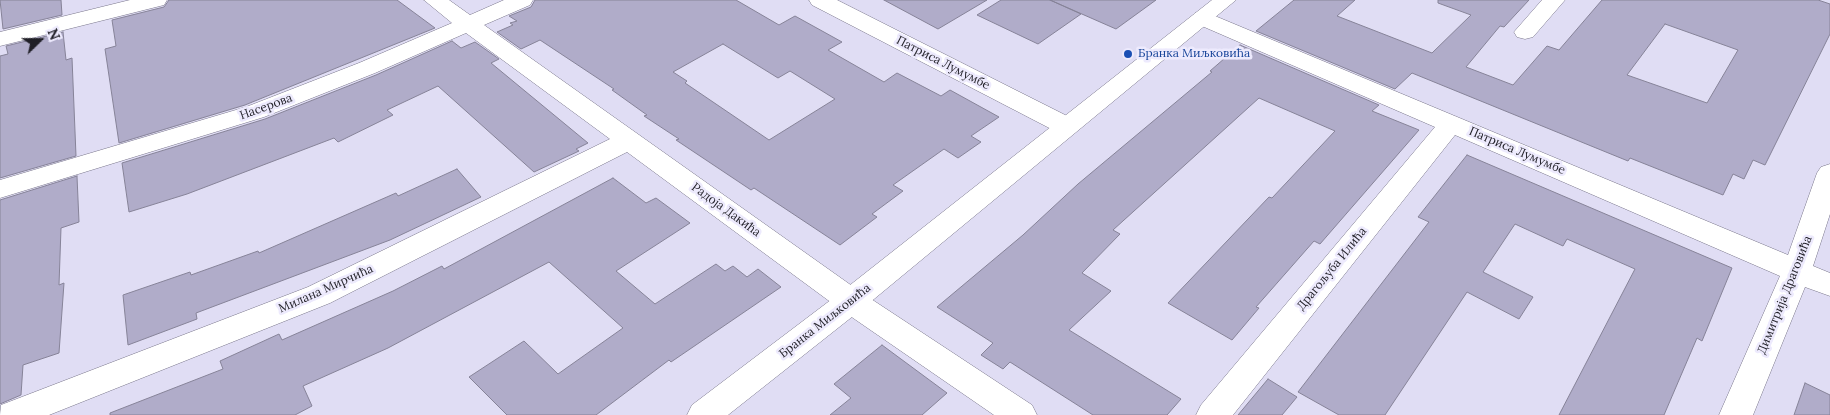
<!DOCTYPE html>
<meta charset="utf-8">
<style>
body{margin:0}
#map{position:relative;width:1830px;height:415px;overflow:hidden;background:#e0ddf4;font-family:Lora,serif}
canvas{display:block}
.north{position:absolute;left:15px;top:15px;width:50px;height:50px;-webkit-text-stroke:4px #edeafd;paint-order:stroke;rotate:68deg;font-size:14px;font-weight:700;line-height:20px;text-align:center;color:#201f27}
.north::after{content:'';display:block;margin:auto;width:18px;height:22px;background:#201f27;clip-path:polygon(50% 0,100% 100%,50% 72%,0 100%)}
</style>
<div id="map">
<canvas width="1830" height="415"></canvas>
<div class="north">N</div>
</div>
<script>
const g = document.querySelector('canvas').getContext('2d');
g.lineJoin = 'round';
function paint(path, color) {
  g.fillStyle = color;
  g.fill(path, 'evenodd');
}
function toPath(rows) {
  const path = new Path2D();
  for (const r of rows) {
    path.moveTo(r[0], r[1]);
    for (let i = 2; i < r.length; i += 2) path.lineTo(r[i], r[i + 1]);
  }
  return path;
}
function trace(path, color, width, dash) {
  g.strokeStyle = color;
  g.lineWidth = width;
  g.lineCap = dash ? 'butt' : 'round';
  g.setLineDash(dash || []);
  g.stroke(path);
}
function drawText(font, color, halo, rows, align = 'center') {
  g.font = font + ' Lora,serif';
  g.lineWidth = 5;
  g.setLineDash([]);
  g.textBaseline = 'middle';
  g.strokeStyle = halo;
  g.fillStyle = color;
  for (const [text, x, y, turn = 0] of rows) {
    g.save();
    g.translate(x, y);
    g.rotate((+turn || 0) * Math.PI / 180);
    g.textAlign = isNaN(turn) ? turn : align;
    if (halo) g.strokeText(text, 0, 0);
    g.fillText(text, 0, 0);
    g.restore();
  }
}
const building = toPath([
 [0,0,61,0,62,15,3,29,0,0],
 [169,0,397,0,435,28,245,105,119,143,105,49,116,46,112,20,164,7,169,0],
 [535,0,736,0,779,25,795,16,842,42,828,50,884,82,897,73,941,96,950,90,999,117,971,136,981,142,958,158,944,149,893,185,903,191,872,214,877,217,840,245,754,188,751,190,676,140,679,139,644,116,647,115,612,90,614,89,540,40,521,49,497,32,513,25,510,23,517,21,509,16,531,7,535,0],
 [723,44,778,78,790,71,835,99,769,140,685,83,687,81,673,72,723,44],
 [884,0,987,0,938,29,884,0],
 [1001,0,1050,0,1081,14,1038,44,977,15,1001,0],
 [1050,0,1156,0,1116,29,1050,0],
 [1294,0,1355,0,1337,16,1432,53,1471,15,1438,3,1438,0,1529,0,1504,27,1500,26,1466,67,1513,85,1547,46,1559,50,1602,0,1818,0,1830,4,1830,34,1765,165,1753,160,1744,179,1733,174,1723,195,1630,158,1628,161,1412,73,1395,89,1256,31,1294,0],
 [1665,24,1738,50,1707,103,1627,75,1665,24],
 [63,32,66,60,72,58,76,156,0,178,0,56,8,54,6,46,63,32],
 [452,41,461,48,475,42,499,59,491,63,588,143,576,149,579,151,534,172,438,86,387,110,393,115,338,142,334,138,187,194,129,212,122,163,265,119,376,75,452,41],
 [1240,45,1379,105,1372,111,1419,130,1320,244,1314,241,1256,307,1259,308,1232,340,1168,303,1269,197,1272,198,1335,131,1259,98,1113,230,1120,234,1082,273,1111,291,1069,330,1181,399,1167,415,1093,415,1010,362,1003,369,981,355,993,343,937,307,1023,235,1078,184,1212,72,1210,71,1240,45],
 [1467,155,1732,268,1702,341,1697,338,1664,415,1559,415,1635,269,1567,239,1563,246,1515,224,1483,272,1533,297,1519,319,1467,292,1385,415,1339,415,1298,392,1429,222,1418,217,1467,155],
 [457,169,481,197,390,240,196,313,197,319,128,345,123,295,190,272,191,275,258,251,259,253,396,193,398,196,457,169],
 [77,176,79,222,61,228,59,285,64,283,59,353,23,365,21,395,0,404,0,200,77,176],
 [613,178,646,203,656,198,690,223,616,271,655,304,716,264,725,271,733,266,747,277,758,269,781,287,671,362,669,360,596,415,507,415,469,377,524,341,558,374,623,328,549,262,388,348,303,386,312,406,295,415,110,415,110,413,223,369,220,361,279,334,282,340,393,291,442,266,444,269,613,178],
 [882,345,947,393,922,415,830,415,851,398,834,384,882,345],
 [1268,379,1297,397,1282,415,1238,415,1268,379],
 [1805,383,1830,395,1830,415,1794,415,1805,383]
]);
const street = toPath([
 [130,0,167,0,164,5,0,46,0,32,130,0],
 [424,0,449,0,470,15,504,0,533,0,530,5,484,25,862,293,1032,405,1037,415,994,415,840,309,627,152,330,303,49,415,0,415,1,405,308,287,610,139,466,33,375,73,264,117,0,198,0,180,246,107,359,63,452,23,424,0],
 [809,0,837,0,1075,120,1079,126,1075,132,1066,134,1057,132,812,5,809,0],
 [1542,0,1565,0,1533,37,1525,39,1517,37,1514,32,1542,0],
 [1203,11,1788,255,1817,173,1821,167,1830,164,1830,214,1813,266,1830,273,1830,296,1805,287,1753,415,1719,415,1780,276,1455,135,1233,415,1196,415,1201,405,1435,127,1195,23,1192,18,1195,13,1203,11]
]);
const secondary = toPath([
 [1212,0,1236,0,862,309,728,415,687,415,692,405,840,293,1212,0]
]);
const markers = [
 [1128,54,5,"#1a4fb4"]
];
const transitNames = [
 ["Бранка Миљковића",1138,54]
];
const streetNames = [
 ["Патриса Лумумбе",943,63,27],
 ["Насерова",266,107,-20],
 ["Патриса Лумумбе",1517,151,23],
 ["Радоја Дакића",726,210,36],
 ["Драгољуба Илића",1332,269,-51],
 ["Милана Мирчића",326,289,-24],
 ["Димитрија Драговића",1785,295,-68],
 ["Бранка Миљковића",825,321,-38]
];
paint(building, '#b0acc9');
trace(building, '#868398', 1);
trace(street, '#79768a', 1);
trace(secondary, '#79768a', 1);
paint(street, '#fff');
paint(secondary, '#fff');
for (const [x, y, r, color] of markers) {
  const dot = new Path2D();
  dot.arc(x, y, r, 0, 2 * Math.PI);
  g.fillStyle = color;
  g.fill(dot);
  trace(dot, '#edeafd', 2);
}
drawText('12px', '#164399', '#edeafd', transitNames, 'left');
drawText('12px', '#201f27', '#edeafd', streetNames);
</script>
